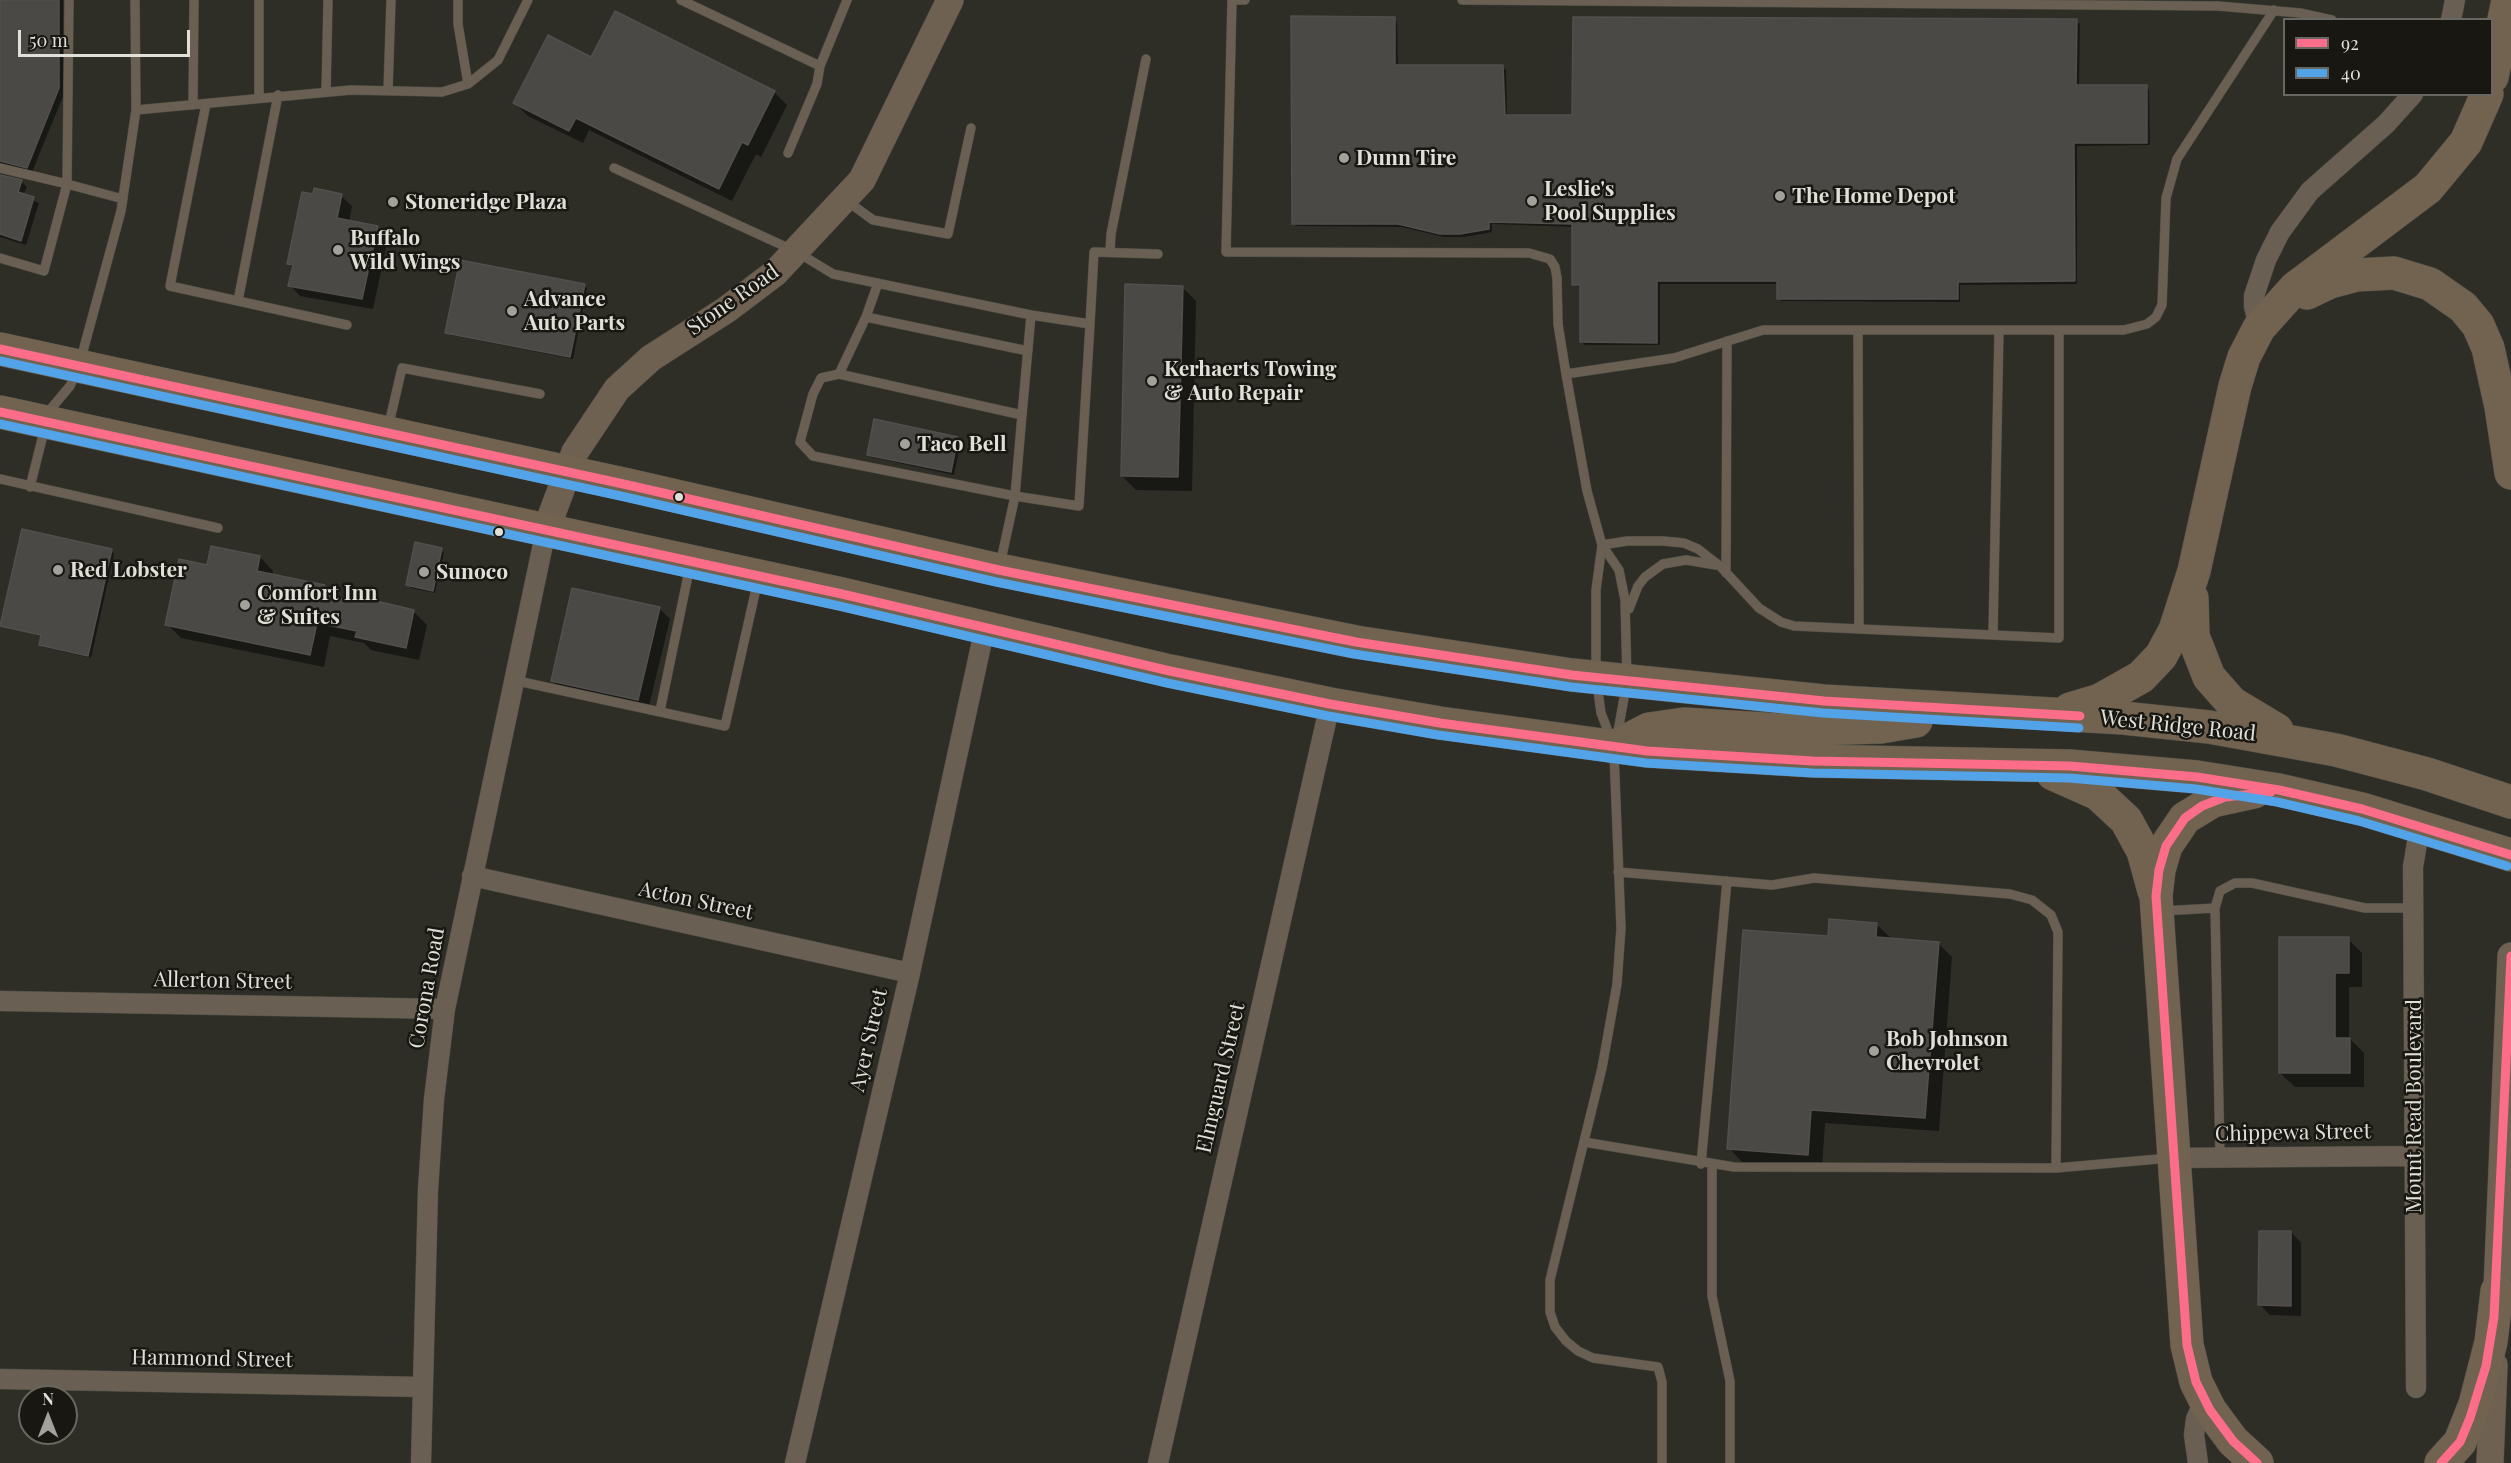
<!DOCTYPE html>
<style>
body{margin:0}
#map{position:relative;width:2511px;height:1463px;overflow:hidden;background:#2e2d26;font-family:"Playfair Display",serif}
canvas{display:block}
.legend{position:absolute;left:2283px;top:18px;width:210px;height:78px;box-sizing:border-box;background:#181712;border:2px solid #686761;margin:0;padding:8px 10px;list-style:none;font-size:18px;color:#e1e0d8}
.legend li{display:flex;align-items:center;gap:12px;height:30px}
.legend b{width:30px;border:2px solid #686761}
.north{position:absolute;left:18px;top:1385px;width:60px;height:60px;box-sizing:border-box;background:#181712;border:2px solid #686761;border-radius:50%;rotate:0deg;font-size:16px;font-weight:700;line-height:24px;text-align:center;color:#e1e0d8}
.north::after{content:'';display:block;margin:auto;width:21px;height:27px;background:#a2a19a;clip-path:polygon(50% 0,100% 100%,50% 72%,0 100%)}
.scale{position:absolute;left:18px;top:30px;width:172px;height:27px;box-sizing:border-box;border:3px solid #e1e0d8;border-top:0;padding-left:8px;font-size:18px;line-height:21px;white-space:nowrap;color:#e1e0d8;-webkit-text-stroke:4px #181712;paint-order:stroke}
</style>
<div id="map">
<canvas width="2511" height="1463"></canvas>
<ul class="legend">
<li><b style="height:8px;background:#fb6d88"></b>92</li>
<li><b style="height:8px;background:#53a3e8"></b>40</li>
</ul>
<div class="north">N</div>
<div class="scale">50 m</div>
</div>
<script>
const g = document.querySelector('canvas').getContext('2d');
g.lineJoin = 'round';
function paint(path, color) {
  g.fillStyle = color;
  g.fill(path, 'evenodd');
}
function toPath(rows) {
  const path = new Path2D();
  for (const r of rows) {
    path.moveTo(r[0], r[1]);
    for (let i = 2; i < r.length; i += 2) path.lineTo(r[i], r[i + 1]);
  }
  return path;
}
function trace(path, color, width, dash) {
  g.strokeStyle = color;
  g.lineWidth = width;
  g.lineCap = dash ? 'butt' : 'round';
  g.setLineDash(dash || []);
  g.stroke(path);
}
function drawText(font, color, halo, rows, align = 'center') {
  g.font = font + ' "Playfair Display",serif';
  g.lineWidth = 5;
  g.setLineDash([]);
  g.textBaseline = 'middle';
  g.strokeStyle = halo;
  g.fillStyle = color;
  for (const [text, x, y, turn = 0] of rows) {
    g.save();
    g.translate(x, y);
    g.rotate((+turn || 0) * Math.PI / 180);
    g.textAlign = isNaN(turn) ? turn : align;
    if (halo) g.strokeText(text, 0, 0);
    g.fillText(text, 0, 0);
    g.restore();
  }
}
const shadow = toPath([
 [0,0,63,0,64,94,32,172,0,170],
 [1394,19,1397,22,1398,66,1502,67,1506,70,1507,117,1574,117,2076,21,2080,24,2079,87,2146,86,2149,90,2150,145,2077,146,2077,284,1960,285,1960,302,1781,301,1778,298,1778,284,1660,284,1660,345,1585,345,1582,342,1582,288,1573,285,1574,227,1492,224,1492,232,1464,237,1444,237,1402,227,1297,226,1293,223],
 [592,59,774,92,787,105,761,157,756,154,732,201,589,130,583,143,528,116,515,103],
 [0,176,22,182,27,187,23,195,39,203,26,245,0,237],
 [314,196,341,196,352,206,349,222,378,228,388,238,373,309,300,296,290,285,293,269,288,263],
 [584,285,587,288,573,359,450,335,447,332],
 [1182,287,1196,301,1192,491,1136,490,1122,476],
 [958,438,961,441,954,475,871,457,868,454],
 [441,550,444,553,435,593,411,588,408,585],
 [111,551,114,554,91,658,43,647,40,645,42,636,2,625],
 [260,557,273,571,272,576,324,586,337,599,364,606,413,611,427,625,419,660,371,650,364,643,330,636,324,667,181,638,167,624,208,567],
 [659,608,670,619,648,710,563,691,553,681],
 [1876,924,1891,938,1938,943,1952,957,1939,1131,1825,1123,1822,1168,1743,1163,1729,1148,1829,938],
 [2348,939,2362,953,2362,987,2349,987,2349,1038,2364,1053,2364,1087,2295,1087,2280,1073],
 [2291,1232,2301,1243,2301,1316,2270,1315,2260,1305]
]);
const building = toPath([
 [0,0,59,0,59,88,27,168,0,161,0,0],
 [615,11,775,91,748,145,742,142,719,189,576,118,569,131,513,103,548,35,591,57,615,11],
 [1291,16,1395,17,1395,65,1503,65,1505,115,1572,115,1573,17,2077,19,2076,85,2147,85,2147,143,2074,143,2075,281,1958,282,1958,299,1777,299,1777,281,1657,281,1657,343,1580,342,1580,285,1572,285,1572,224,1489,222,1489,229,1460,234,1440,234,1398,224,1292,224,1291,16],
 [0,175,22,180,18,192,34,197,21,241,0,234,0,175],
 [314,188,342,194,337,218,378,226,362,299,288,286,293,265,287,264,302,192,313,194,314,188],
 [460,260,585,284,570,357,445,333,460,260],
 [1125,284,1183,286,1178,477,1121,476,1125,284],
 [874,419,958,437,951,472,867,455,874,419],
 [22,529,112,549,88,656,39,645,41,635,0,626,22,529],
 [415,542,442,548,433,591,406,585,415,542],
 [211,546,260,556,257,571,325,585,323,594,363,604,364,598,414,610,406,648,355,637,357,631,317,623,310,655,165,625,179,559,207,565,211,546],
 [572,588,660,607,638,700,551,681,572,588],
 [1829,919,1877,923,1876,937,1939,942,1925,1118,1811,1110,1808,1155,1727,1149,1743,930,1828,936,1829,919],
 [2279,937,2349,937,2349,973,2335,973,2335,1038,2350,1038,2350,1073,2279,1073,2279,937],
 [2259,1231,2291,1231,2291,1306,2258,1305,2259,1231]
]);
const lane = toPath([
 [69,0,67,184,123,199],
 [135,0,136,110],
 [458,0,458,24,468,84],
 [681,0,820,66,847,0],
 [1245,0,1232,0,1226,252,1529,253,1550,259,1555,267,1557,278,1558,324,1566,374,1587,491,1602,545,1627,541,1663,541,1684,543,1698,549,1721,567,1759,608,1781,622,1794,626,2059,638,2059,330],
 [1462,0,2218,6,2300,13,2332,20],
 [388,91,391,0],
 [326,92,328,0],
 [259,97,259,0],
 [206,104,170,286,347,325],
 [193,105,194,0],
 [788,153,817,84,820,66],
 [0,168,67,184,44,271,0,258],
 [614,168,797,252,833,274,1031,315,1090,324,1079,506,1015,496,1000,565],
 [847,201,873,220,948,234,971,128],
 [1110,252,1111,234,1146,59],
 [238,301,278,95],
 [866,317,1028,351],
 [1090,324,1094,252,1158,254],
 [1858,330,1859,629],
 [839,374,821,378,813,394,800,442,813,456,1015,496,1022,415,839,374,866,317,878,283],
 [1566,374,1674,358,1763,330,2124,330,2147,324,2156,317,2162,305,2166,198,2177,159,2274,10],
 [1022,415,1031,315],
 [388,428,402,368,540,394],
 [0,479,218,528],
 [30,487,49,411,70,386,79,366,121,211,136,110,351,90,442,92,468,84,498,60,528,0],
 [1602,545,1619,570,1625,600,1627,681,1617,737],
 [1602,545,1596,590,1596,677,1601,713,1611,739],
 [1726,573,1727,341],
 [1629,609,1638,586,1645,577,1663,564,1686,560,1716,565],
 [1993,635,1999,330],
 [513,680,725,726,758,580],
 [660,711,690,566],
 [1614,753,1621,928,1617,984,1602,1068,1550,1280,1550,1312,1555,1327,1566,1341,1578,1351,1593,1358,1658,1367,1662,1382,1662,1463],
 [1618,872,1772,885,1814,878,2010,894,2032,900,2051,915,2058,932,2056,1168],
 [2162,911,2215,908],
 [1584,1142,1734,1167,2056,1168,2170,1158],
 [2220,1158,2215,908,2220,891,2235,883,2252,883,2365,908,2413,908],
 [1701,1164,1727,881],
 [1712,1165,1712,1296,1730,1381,1730,1463]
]);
const street = toPath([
 [2451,20,2455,0],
 [2259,328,2254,306,2254,296,2266,260,2280,232,2310,191,2386,124,2413,94],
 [472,876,910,973],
 [0,1001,445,1009],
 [2173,1158,2414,1156],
 [0,1379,423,1387],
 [2416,1388,2413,867,2420,825],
 [421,1463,428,1190,434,1099,445,1009,546,530],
 [795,1463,910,973,985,627],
 [1158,1463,1330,704],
 [2198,1463,2194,1435,2196,1419,2204,1401]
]);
const secondary = toPath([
 [546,530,575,452,617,389,651,358,726,310,775,273,862,180,950,0],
 [2496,1312,2511,956],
 [2490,1463,2494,1365]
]);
const highway = toPath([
 [2492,77,2508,0],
 [2307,293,2330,282,2356,275,2394,273,2430,284,2463,307,2478,325,2488,348,2501,407,2511,473],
 [0,349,628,485,999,570,1356,642,1572,675,1824,701,2123,718,2209,727,2336,750,2427,774,2511,802],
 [0,412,842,594,1170,671,1330,704,1440,723,1647,751,1813,761,2070,766,2197,777,2279,790,2362,809,2511,855],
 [2192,598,2193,636,2209,677,2232,703,2277,730],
 [2070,709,2100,700,2141,677,2161,656,2175,630,2194,571,2235,386,2244,357,2259,328,2295,288,2428,188,2466,142,2487,94],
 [1614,747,1649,729,1684,724,1781,730,1881,727,1916,721],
 [2053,774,2098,794,2126,820,2143,851,2154,891],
 [2254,792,2213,801,2185,818,2166,846,2159,870,2156,896,2187,1345,2196,1382,2210,1410,2233,1441,2257,1463],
 [2441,1463,2460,1442,2475,1404,2491,1342,2497,1291]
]);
const bus1 = toPath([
 [0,349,628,485,999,570,1356,642,1572,675,1824,701,2080,716],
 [0,412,842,594,1170,671,1330,704,1440,723,1647,751,1813,761,2070,766,2197,777,2279,790,2362,809,2511,855],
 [2257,1463,2233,1441,2210,1410,2196,1382,2187,1345,2156,896,2159,870,2166,846,2185,818,2202,806,2225,797,2271,792],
 [2441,1463,2460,1442,2470,1418,2486,1366,2494,1317,2511,956]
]);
const bus2 = toPath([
 [0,361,625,497,996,582,1354,654,1571,687,1823,713,2079,728],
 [0,424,839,606,1167,683,1328,716,1438,735,1646,763,1813,773,2069,778,2196,789,2277,802,2359,821,2507,866]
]);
const markers = [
 [1344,158,6,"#a2a19a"],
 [1780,196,6,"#a2a19a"],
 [1532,201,6,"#a2a19a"],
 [393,202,6,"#a2a19a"],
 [338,250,6,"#a2a19a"],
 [512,311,6,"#a2a19a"],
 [1152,381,6,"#a2a19a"],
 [905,444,6,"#a2a19a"],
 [679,497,5,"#e1e0d8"],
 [499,532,5,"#e1e0d8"],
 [58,570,6,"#a2a19a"],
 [424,572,6,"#a2a19a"],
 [245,605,6,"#a2a19a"],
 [1874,1051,6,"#a2a19a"]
];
const poiNames = [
 ["Dunn Tire",1356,158],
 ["Leslie's",1544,189],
 ["Pool Supplies",1544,213],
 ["The Home Depot",1792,196],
 ["Stoneridge Plaza",405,202],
 ["Buffalo",350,238],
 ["Wild Wings",350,262],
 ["Advance",524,299],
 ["Auto Parts",524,323],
 ["Kerhaerts Towing",1164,369],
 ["& Auto Repair",1164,393],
 ["Taco Bell",917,444],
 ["Red Lobster",70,570],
 ["Sunoco",436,572],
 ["Comfort Inn",257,593],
 ["& Suites",257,617],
 ["Bob Johnson",1886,1039],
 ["Chevrolet",1886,1063]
];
const streetNames = [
 ["Stone Road",733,300,-35],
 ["West Ridge Road",2178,726,6],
 ["Acton Street",696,901,12],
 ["Allerton Street",223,981,1],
 ["Corona Road",427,988,-80],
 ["Ayer Street",869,1040,-77],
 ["Elmguard Street",1221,1078,-77],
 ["Mount Read Boulevard",2414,1106,-90],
 ["Chippewa Street",2293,1133,-1],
 ["Hammond Street",212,1359,1]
];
paint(shadow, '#0007');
paint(building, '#4b4946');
trace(building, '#524f4d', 1.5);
trace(lane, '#4a4943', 10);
trace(street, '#4a4943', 21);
trace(secondary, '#4a4943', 28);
trace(highway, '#4a4943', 34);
trace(lane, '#695f53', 9);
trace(street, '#695f53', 20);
trace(secondary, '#6e6151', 27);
trace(highway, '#716350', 33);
trace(bus1, '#fb6d88', 9);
trace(bus2, '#53a3e8', 9);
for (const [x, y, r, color] of markers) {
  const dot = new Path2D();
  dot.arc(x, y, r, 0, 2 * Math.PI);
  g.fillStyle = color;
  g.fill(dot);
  trace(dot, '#181712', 2);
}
drawText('bold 21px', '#e1e0d8', '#181712', poiNames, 'left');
drawText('21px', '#e1e0d8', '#181712', streetNames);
</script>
